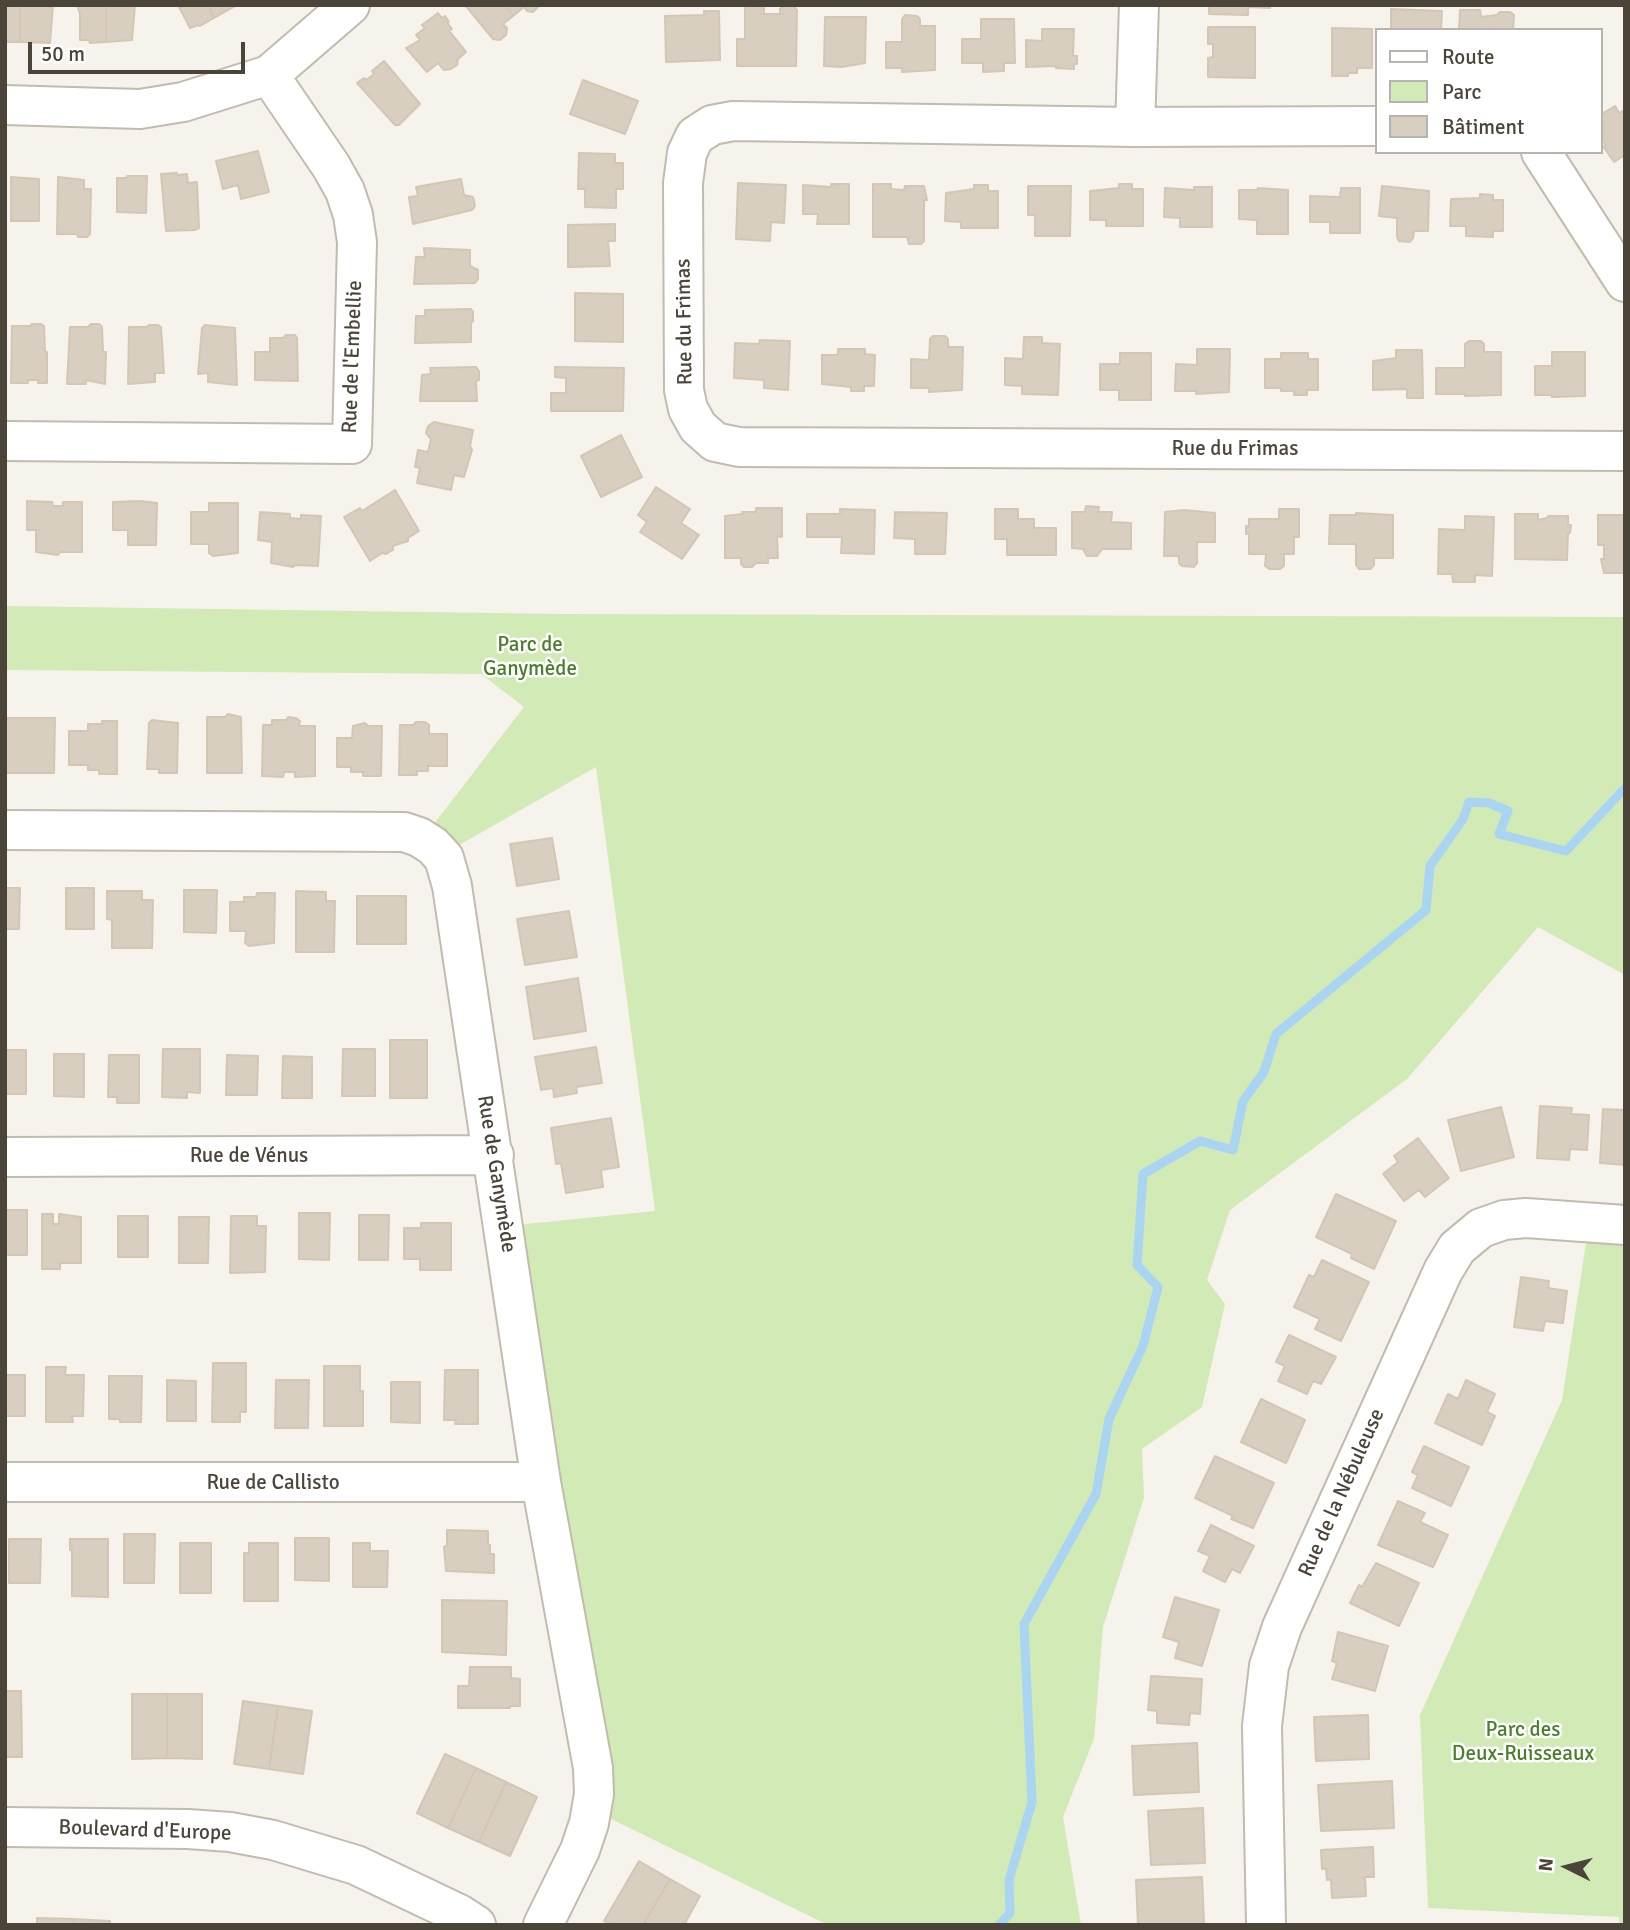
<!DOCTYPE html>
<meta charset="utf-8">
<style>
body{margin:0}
#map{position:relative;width:1630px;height:1930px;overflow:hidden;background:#f6f3ec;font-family:Signika,sans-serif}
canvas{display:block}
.frame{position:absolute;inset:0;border:7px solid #4b4439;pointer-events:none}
.legend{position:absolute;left:1375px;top:28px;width:228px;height:126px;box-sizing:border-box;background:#fff;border:2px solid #b7b4b0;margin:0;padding:9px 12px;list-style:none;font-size:21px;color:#4b4439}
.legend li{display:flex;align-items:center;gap:14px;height:35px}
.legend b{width:35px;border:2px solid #b7b4b0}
.north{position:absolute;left:1532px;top:1832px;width:70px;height:70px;-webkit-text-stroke:5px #fff;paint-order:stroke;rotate:276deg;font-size:19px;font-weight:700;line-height:28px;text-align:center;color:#4b4439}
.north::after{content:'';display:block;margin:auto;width:24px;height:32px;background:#4b4439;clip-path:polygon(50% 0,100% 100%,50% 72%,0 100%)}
.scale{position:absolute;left:28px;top:42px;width:217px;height:32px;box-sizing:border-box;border:4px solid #4b4439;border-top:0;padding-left:9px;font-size:21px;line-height:24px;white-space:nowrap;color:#4b4439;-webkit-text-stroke:5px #fff;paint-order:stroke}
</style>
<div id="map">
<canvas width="1630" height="1930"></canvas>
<div class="frame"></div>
<ul class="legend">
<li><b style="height:9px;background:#fff"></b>Route</li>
<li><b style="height:19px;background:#d2eab5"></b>Parc</li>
<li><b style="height:19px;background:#d8cfc1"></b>Bâtiment</li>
</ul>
<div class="north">N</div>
<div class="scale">50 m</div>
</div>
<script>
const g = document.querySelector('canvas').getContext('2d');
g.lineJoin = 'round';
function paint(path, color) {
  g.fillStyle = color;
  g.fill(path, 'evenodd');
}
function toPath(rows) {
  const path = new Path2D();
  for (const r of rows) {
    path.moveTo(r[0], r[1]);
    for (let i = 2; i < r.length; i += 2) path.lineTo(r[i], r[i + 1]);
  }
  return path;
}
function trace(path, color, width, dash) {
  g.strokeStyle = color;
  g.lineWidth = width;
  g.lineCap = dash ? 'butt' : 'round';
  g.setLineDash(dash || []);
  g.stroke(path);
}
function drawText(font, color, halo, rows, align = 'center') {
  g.font = font + ' Signika,sans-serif';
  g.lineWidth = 5;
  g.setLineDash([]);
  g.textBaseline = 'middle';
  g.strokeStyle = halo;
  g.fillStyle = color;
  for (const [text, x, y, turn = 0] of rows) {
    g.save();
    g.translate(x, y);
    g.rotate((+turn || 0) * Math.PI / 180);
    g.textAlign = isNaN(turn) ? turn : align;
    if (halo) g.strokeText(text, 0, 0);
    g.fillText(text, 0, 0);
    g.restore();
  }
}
const green = toPath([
 [5,606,564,614,1625,617,1625,975,1538,927,1407,1079,1230,1210,1207,1280,1225,1304,1202,1407,1142,1449,1144,1498,1103,1627,1094,1739,1063,1817,1081,1925,828,1925,605,1816,517,1225,655,1211,596,767,454,848,430,829,524,707,481,674,5,670],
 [1589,1223,1625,1225,1625,1925,1619,1925,1619,1917,1428,1908,1420,1715,1562,1400]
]);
const stream = toPath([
 [999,1925,1010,1913,1009,1880,1032,1802,1024,1624,1096,1494,1109,1419,1143,1346,1158,1287,1137,1265,1143,1174,1200,1141,1233,1150,1243,1101,1264,1072,1276,1034,1426,910,1430,866,1463,819,1469,802,1489,803,1508,811,1499,834,1566,851,1625,788]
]);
const building = toPath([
 [5,5,20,5,20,42,5,42,5,5],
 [20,5,53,5,50,43,20,42,20,5],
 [77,5,106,5,106,42,90,43,89,40,80,40,80,14,77,5],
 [106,5,135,5,132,40,106,42,106,5],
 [178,5,208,5,214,18,200,26,198,25,190,28,178,5],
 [208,5,237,5,214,18,208,5],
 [465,5,505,5,513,16,503,24,507,28,506,35,500,40,493,39,465,5],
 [505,5,540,5,533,12,527,11,524,7,513,16,505,5],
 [745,5,764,5,764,14,780,14,780,9,783,6,794,6,797,10,796,66,737,66,737,39,745,39,745,5],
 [1209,5,1270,5,1270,8,1248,7,1248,15,1209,14,1209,5],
 [1391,9,1442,11,1441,30,1391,30,1391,9],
 [1460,10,1480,10,1481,17,1497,15,1500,12,1510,12,1514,15,1513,30,1459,30,1460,10],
 [704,11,719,11,720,60,666,62,665,16,704,15,704,11],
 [438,13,442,18,445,16,449,22,447,23,452,29,449,31,466,52,458,59,457,65,451,69,444,70,438,63,427,72,406,48,420,40,416,35,425,28,422,25,438,13],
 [905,15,917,16,920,19,920,26,935,26,935,70,902,72,902,68,886,68,886,42,902,42,902,19,905,15],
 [825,17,866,17,865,63,842,67,824,66,825,17],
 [981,19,1014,19,1015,63,1004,63,1004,71,983,72,983,63,962,63,962,39,981,39,981,19],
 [1208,27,1255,27,1255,78,1208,77,1208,58,1213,57,1213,44,1208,44,1208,27],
 [1332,28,1372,29,1372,68,1357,68,1357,73,1348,73,1348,76,1332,76,1332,28],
 [1042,29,1074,29,1073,56,1077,56,1077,64,1074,64,1074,69,1056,68,1056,66,1026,67,1026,40,1042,41,1042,29],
 [384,61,420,104,399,125,395,125,357,83,364,78,366,80,374,74,372,71,384,61],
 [583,80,638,101,625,134,570,114,583,80],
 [1615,106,1619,113,1625,110,1625,155,1614,162,1603,146,1606,145,1600,137,1600,115,1615,106],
 [258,151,269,192,241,199,238,185,223,189,216,161,258,151],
 [579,153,615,154,615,163,623,163,623,189,616,189,616,208,585,207,585,189,578,189,579,153],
 [177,173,177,175,187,174,188,183,197,182,199,228,195,230,166,231,161,174,177,173],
 [127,176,147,176,146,213,117,212,117,178,127,178,127,176],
 [11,177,39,179,39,221,11,221,11,177],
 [58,177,84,180,84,189,91,189,90,234,87,237,78,237,77,234,57,234,58,177],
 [461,179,464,195,473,197,475,206,472,210,413,224,409,197,418,196,416,187,461,179],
 [738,183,786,185,784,223,771,222,770,241,736,239,738,183],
 [831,184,849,184,849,224,817,224,818,214,803,214,803,185,832,187,831,184],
 [873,184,891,184,891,189,904,190,905,186,924,186,927,200,924,200,924,241,921,244,909,244,907,237,873,237,873,184],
 [1119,184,1132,184,1132,189,1143,189,1143,226,1106,226,1106,220,1090,220,1090,191,1119,188,1119,184],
 [974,185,988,185,988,191,998,191,998,228,961,228,961,222,945,221,946,193,974,189,974,185],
 [1028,186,1071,186,1070,236,1035,236,1035,215,1028,215,1028,186],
 [1382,186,1429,191,1428,231,1414,231,1413,238,1410,242,1399,241,1397,237,1397,218,1379,216,1382,186],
 [1194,187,1212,187,1212,227,1180,227,1180,218,1164,217,1165,188,1194,190,1194,187],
 [1258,188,1288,190,1288,234,1257,234,1257,220,1239,219,1239,190,1257,190,1258,188],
 [1341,188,1360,188,1360,233,1330,233,1330,222,1310,222,1310,196,1340,197,1341,188],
 [1480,194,1493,195,1493,200,1503,200,1503,231,1493,231,1493,237,1466,236,1466,226,1450,226,1451,199,1480,198,1480,194],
 [615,224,615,241,608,241,610,266,568,267,568,225,615,224],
 [424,248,470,250,470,266,478,270,478,279,475,283,414,284,416,257,425,257,424,248],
 [575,293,623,294,623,342,575,341,575,293],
 [471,309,473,312,473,321,471,323,471,342,415,343,416,316,425,316,425,310,471,309],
 [32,324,41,324,44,326,45,352,47,352,47,383,38,383,38,380,28,380,28,383,11,383,12,326,30,326,32,324],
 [91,324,99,324,102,327,103,352,106,352,105,384,86,380,86,384,67,384,70,327,88,327,91,324],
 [149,325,158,325,161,327,164,373,155,373,155,382,128,384,129,327,147,327,149,325],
 [205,325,235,328,237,385,208,382,208,373,198,374,202,328,205,325],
 [286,335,295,335,297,338,298,381,255,380,255,352,270,352,270,338,283,338,286,335],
 [933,336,945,336,948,339,948,347,963,347,962,390,929,392,929,388,911,388,911,359,929,360,930,339,933,336],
 [1024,337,1042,337,1042,343,1060,344,1058,395,1022,394,1022,386,1005,385,1005,358,1023,359,1024,337],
 [760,340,790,341,788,390,764,388,764,380,734,378,735,343,759,344,760,340],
 [1469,341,1481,341,1484,344,1484,352,1501,352,1501,395,1465,396,1465,394,1436,394,1436,368,1465,368,1465,344,1469,341],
 [838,349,865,349,865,354,875,355,874,386,864,386,864,391,851,391,851,387,822,384,822,355,838,355,838,349],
 [1197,349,1230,349,1229,392,1196,394,1197,391,1175,391,1176,364,1197,365,1197,349],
 [1396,350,1422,350,1423,398,1407,398,1407,389,1373,390,1373,361,1396,358,1396,350],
 [1552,352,1585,352,1585,396,1552,397,1551,395,1535,395,1535,366,1552,366,1552,352],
 [1120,353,1151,353,1151,400,1119,400,1119,390,1100,390,1100,364,1120,364,1120,353],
 [1281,353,1308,353,1308,359,1318,359,1318,390,1307,390,1307,395,1294,395,1294,391,1281,391,1281,388,1265,388,1265,359,1281,359,1281,353],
 [476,367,479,371,479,380,476,381,477,401,420,401,422,375,431,374,430,368,476,367],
 [555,367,624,368,623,411,551,411,551,393,566,393,566,378,555,377,555,367],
 [434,422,473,430,470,446,472,450,464,477,454,475,451,490,417,483,420,468,415,467,418,450,428,452,431,439,426,433,428,426,434,422],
 [621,435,642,477,601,497,581,456,621,435],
 [656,487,690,509,681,523,699,535,682,559,640,532,647,522,638,515,656,487],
 [395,490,419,531,408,538,408,541,393,546,393,550,386,554,382,553,370,561,344,517,360,508,362,511,395,490],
 [27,501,52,502,53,506,63,506,63,502,82,502,82,552,60,552,58,555,36,552,36,530,27,530,27,501],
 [140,501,157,503,156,545,128,545,128,530,113,530,113,502,140,501],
 [209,503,238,503,238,553,213,556,209,553,209,544,191,544,191,512,209,512,209,503],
 [1086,506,1099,507,1098,512,1112,512,1111,522,1131,523,1131,549,1102,549,1097,556,1087,556,1083,549,1072,548,1072,512,1085,512,1086,506],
 [756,508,782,508,782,537,777,536,778,558,768,558,768,563,756,563,752,567,744,567,741,564,741,558,725,558,725,516,743,514,742,512,756,512,756,508],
 [840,509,875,510,874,554,841,553,842,537,807,537,807,514,840,514,840,509],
 [995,509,1018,509,1018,519,1034,519,1034,528,1056,528,1056,555,1007,555,1007,539,995,539,995,509],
 [1279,509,1299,509,1299,537,1294,537,1294,554,1284,554,1284,566,1280,569,1269,569,1265,566,1266,554,1249,554,1249,534,1246,534,1246,526,1249,526,1249,519,1279,519,1279,509],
 [1184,510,1215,513,1215,542,1197,542,1197,563,1194,567,1182,566,1179,563,1179,556,1164,556,1165,512,1184,510],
 [260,512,290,514,290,518,301,519,301,515,321,516,318,566,295,565,293,567,271,563,272,542,258,540,260,512],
 [895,512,947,513,945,554,915,554,915,539,894,538,895,512],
 [1356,513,1393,515,1393,558,1374,558,1374,565,1371,569,1359,569,1356,565,1356,544,1329,544,1330,515,1356,515,1356,513],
 [1515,514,1538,514,1538,520,1547,518,1548,516,1568,516,1568,525,1571,525,1570,533,1568,533,1567,560,1515,559,1515,514],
 [1598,515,1625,515,1625,573,1604,573,1601,559,1604,559,1604,545,1598,545,1598,515],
 [1465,516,1494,517,1492,576,1475,575,1475,582,1453,582,1452,574,1438,574,1439,529,1465,530,1465,516],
 [228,714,241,717,242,773,207,773,207,717,225,717,228,714],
 [288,717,296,718,300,721,299,726,315,726,315,776,295,777,295,772,284,772,283,777,262,776,263,725,272,725,272,720,286,720,288,717],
 [6,718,55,718,54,773,5,773,6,718],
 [152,720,178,723,177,773,159,773,159,769,147,769,149,723,152,720],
 [102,721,117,721,117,774,99,774,99,770,88,770,88,765,69,765,69,731,88,731,88,724,102,724,102,721],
 [416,722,425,722,429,725,429,734,447,734,447,766,428,766,428,771,417,771,417,775,399,775,400,725,413,725,416,722],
 [365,723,368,726,382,726,381,776,363,776,363,772,351,772,351,767,337,767,337,738,352,738,353,726,365,723],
 [552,838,559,879,517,886,510,844,552,838],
 [5,888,20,888,19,929,5,929,5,888],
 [66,888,94,888,94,929,66,929,66,888],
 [184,890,217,890,216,933,184,932,184,890],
 [107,891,142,891,142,900,153,900,152,948,112,948,112,920,107,919,107,891],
 [296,891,326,892,326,901,335,901,334,952,296,952,296,891],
 [257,893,275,893,274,943,249,946,245,943,246,931,230,931,230,902,244,902,244,897,256,897,257,893],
 [357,896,406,896,406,944,357,944,357,896],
 [569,911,577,957,525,965,517,919,569,911],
 [578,978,586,1031,534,1039,526,987,578,978],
 [390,1040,427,1040,427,1098,390,1098,390,1040],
 [596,1047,602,1083,576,1087,577,1093,554,1097,553,1088,541,1090,535,1057,596,1047],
 [163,1049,200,1049,200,1093,187,1092,187,1098,162,1097,163,1049],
 [343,1049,375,1049,375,1096,342,1096,343,1049],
 [5,1050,26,1050,26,1094,5,1094,5,1050],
 [54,1054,84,1054,84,1097,54,1096,54,1054],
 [109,1055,139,1055,139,1103,117,1103,117,1097,108,1097,109,1055],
 [227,1055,258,1056,257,1095,226,1095,227,1055],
 [283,1056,312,1057,312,1098,282,1098,283,1056],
 [1540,1106,1572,1108,1571,1114,1589,1115,1587,1150,1570,1149,1569,1160,1537,1158,1540,1106],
 [1501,1107,1514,1157,1461,1171,1448,1120,1501,1107],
 [1603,1109,1625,1110,1625,1165,1600,1163,1603,1109],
 [611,1118,619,1167,601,1170,603,1187,566,1193,561,1163,556,1164,551,1128,611,1118],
 [1418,1138,1449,1178,1425,1197,1419,1190,1404,1201,1383,1174,1398,1162,1394,1156,1418,1138],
 [1336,1194,1396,1221,1374,1269,1351,1258,1352,1254,1316,1237,1336,1194],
 [5,1210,27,1210,27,1255,5,1255,5,1210],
 [299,1213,330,1213,329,1260,299,1259,299,1213],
 [42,1214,53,1214,53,1224,59,1224,59,1214,81,1217,81,1263,60,1263,60,1269,42,1269,42,1214],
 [359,1215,389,1215,388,1260,359,1260,359,1215],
 [118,1216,148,1216,148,1257,118,1257,118,1216],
 [231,1216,257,1216,257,1226,266,1226,265,1272,230,1273,231,1216],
 [179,1217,209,1217,208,1263,179,1263,179,1217],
 [421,1223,451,1223,451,1270,420,1270,420,1259,404,1259,404,1228,421,1228,421,1223],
 [1322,1260,1369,1282,1341,1341,1315,1329,1320,1319,1294,1307,1309,1275,1314,1277,1322,1260],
 [1521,1277,1549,1281,1548,1288,1567,1291,1563,1323,1545,1321,1543,1331,1514,1327,1521,1277],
 [1289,1335,1336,1357,1321,1384,1313,1381,1307,1394,1278,1381,1285,1366,1276,1362,1289,1335],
 [213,1363,246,1363,246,1412,240,1412,240,1422,212,1422,213,1363],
 [324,1366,360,1366,360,1391,363,1391,363,1426,324,1426,324,1366],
 [46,1367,66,1367,65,1375,84,1375,83,1416,72,1416,73,1422,46,1422,46,1367],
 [445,1370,478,1370,478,1424,455,1424,456,1420,444,1420,445,1370],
 [5,1375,25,1375,25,1416,5,1416,5,1375],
 [109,1376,142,1376,141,1422,120,1422,120,1419,109,1419,109,1376],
 [167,1380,196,1381,196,1421,167,1421,167,1380],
 [276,1380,309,1380,308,1428,275,1428,276,1380],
 [1466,1380,1495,1394,1487,1412,1495,1416,1482,1445,1435,1423,1448,1394,1458,1399,1466,1380],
 [391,1382,420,1382,420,1423,391,1422,391,1382],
 [1261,1399,1305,1420,1286,1463,1241,1442,1261,1399],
 [1424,1446,1469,1467,1451,1506,1412,1488,1418,1475,1412,1472,1424,1446],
 [1215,1456,1274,1483,1253,1528,1231,1519,1233,1516,1195,1498,1215,1456],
 [1398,1501,1425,1513,1420,1522,1448,1535,1433,1567,1378,1545,1398,1501],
 [1211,1525,1254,1546,1240,1573,1232,1569,1225,1582,1203,1571,1210,1556,1198,1551,1211,1525],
 [447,1530,488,1531,488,1545,490,1545,490,1554,494,1554,494,1573,446,1571,444,1547,447,1545,447,1530],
 [124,1534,155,1534,154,1583,124,1583,124,1534],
 [295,1538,329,1538,329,1581,295,1580,295,1538],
 [9,1539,41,1539,40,1583,9,1583,9,1539],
 [70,1539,108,1539,108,1597,72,1596,72,1550,70,1550,70,1539],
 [180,1543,211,1543,211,1593,180,1593,180,1543],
 [249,1543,278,1543,278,1601,244,1601,244,1553,249,1553,249,1543],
 [353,1543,370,1543,370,1551,388,1551,387,1587,353,1587,353,1543],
 [1376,1563,1419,1583,1399,1626,1350,1603,1359,1585,1362,1587,1376,1563],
 [1175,1597,1219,1610,1202,1666,1175,1658,1179,1642,1163,1637,1175,1597],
 [442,1600,507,1601,506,1655,442,1652,442,1600],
 [1338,1632,1388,1646,1375,1691,1332,1679,1337,1663,1332,1661,1338,1632],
 [470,1667,511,1667,511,1678,520,1679,520,1706,510,1706,510,1708,458,1708,458,1686,469,1686,470,1667],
 [1151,1676,1202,1679,1200,1714,1190,1713,1189,1725,1157,1723,1157,1711,1148,1710,1151,1676],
 [5,1691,21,1691,22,1757,5,1757,5,1691],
 [132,1694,167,1694,167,1758,132,1759,132,1694],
 [167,1694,202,1694,202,1759,167,1758,167,1694],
 [243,1701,278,1706,269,1769,234,1764,243,1701],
 [278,1706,312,1711,303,1774,269,1769,278,1706],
 [1368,1715,1369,1759,1316,1761,1314,1717,1368,1715],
 [1197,1743,1199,1792,1134,1795,1132,1746,1197,1743],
 [445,1754,476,1768,448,1828,417,1813,445,1754],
 [476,1768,506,1782,479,1842,448,1828,476,1768],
 [1392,1781,1394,1828,1321,1831,1318,1785,1392,1781],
 [506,1782,537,1797,510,1856,479,1842,506,1782],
 [1203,1808,1205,1863,1151,1865,1148,1811,1203,1808],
 [1373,1847,1374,1877,1365,1877,1366,1896,1332,1898,1331,1879,1327,1880,1326,1868,1322,1869,1321,1850,1373,1847],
 [639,1861,670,1879,643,1925,611,1925,604,1921,639,1861],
 [1202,1877,1204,1925,1138,1925,1136,1880,1202,1877],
 [670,1879,700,1896,684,1925,643,1925,670,1879],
 [37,1918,74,1919,73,1925,37,1925,37,1918],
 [74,1919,110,1921,110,1925,73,1925,74,1919]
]);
const minor = toPath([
 [5,105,140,109,183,102,269,75,350,5],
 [1376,126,1135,127,733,121,712,125,695,136,687,153,683,183,684,390,688,409,698,427,715,442,739,447,1625,451],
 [1135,127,1139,5],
 [1541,152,1625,282],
 [5,441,352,444,357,242,353,215,345,191,331,166,269,75],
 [5,830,404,832,419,837,433,846,444,858,452,886,541,1482,593,1768,594,1794,589,1823,580,1850,543,1925],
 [5,1157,494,1155],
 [5,1482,541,1482],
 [5,1827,188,1829,230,1832,273,1840,356,1865,459,1914,476,1925],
 [1266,1925,1262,1726,1269,1666,1282,1627,1443,1271,1457,1248,1481,1228,1504,1220,1526,1218,1625,1225]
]);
const streetNames = [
 ["Rue du Frimas",685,322,-91],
 ["Rue de l'Embellie",353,357,-88],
 ["Rue du Frimas",1235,449],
 ["Rue de Vénus",249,1156],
 ["Rue de Ganymède",496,1174,81],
 ["Rue de Callisto",273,1483],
 ["Rue de la Nébuleuse",1342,1493,-66],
 ["Boulevard d'Europe",145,1831,2]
];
const parkNames = [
 ["Parc de",530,645],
 ["Ganymède",530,669],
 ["Parc des",1523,1730],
 ["Deux-Ruisseaux",1523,1754]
];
paint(green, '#d2eab5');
trace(stream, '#a9d4f2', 9);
paint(building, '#d8cfc1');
trace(building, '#d3c7b4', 2);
trace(minor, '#c2bbae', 42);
trace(minor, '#fff', 38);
drawText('21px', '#4b4439', '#fff', streetNames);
drawText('21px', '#4a7f2a', '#fff', parkNames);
</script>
